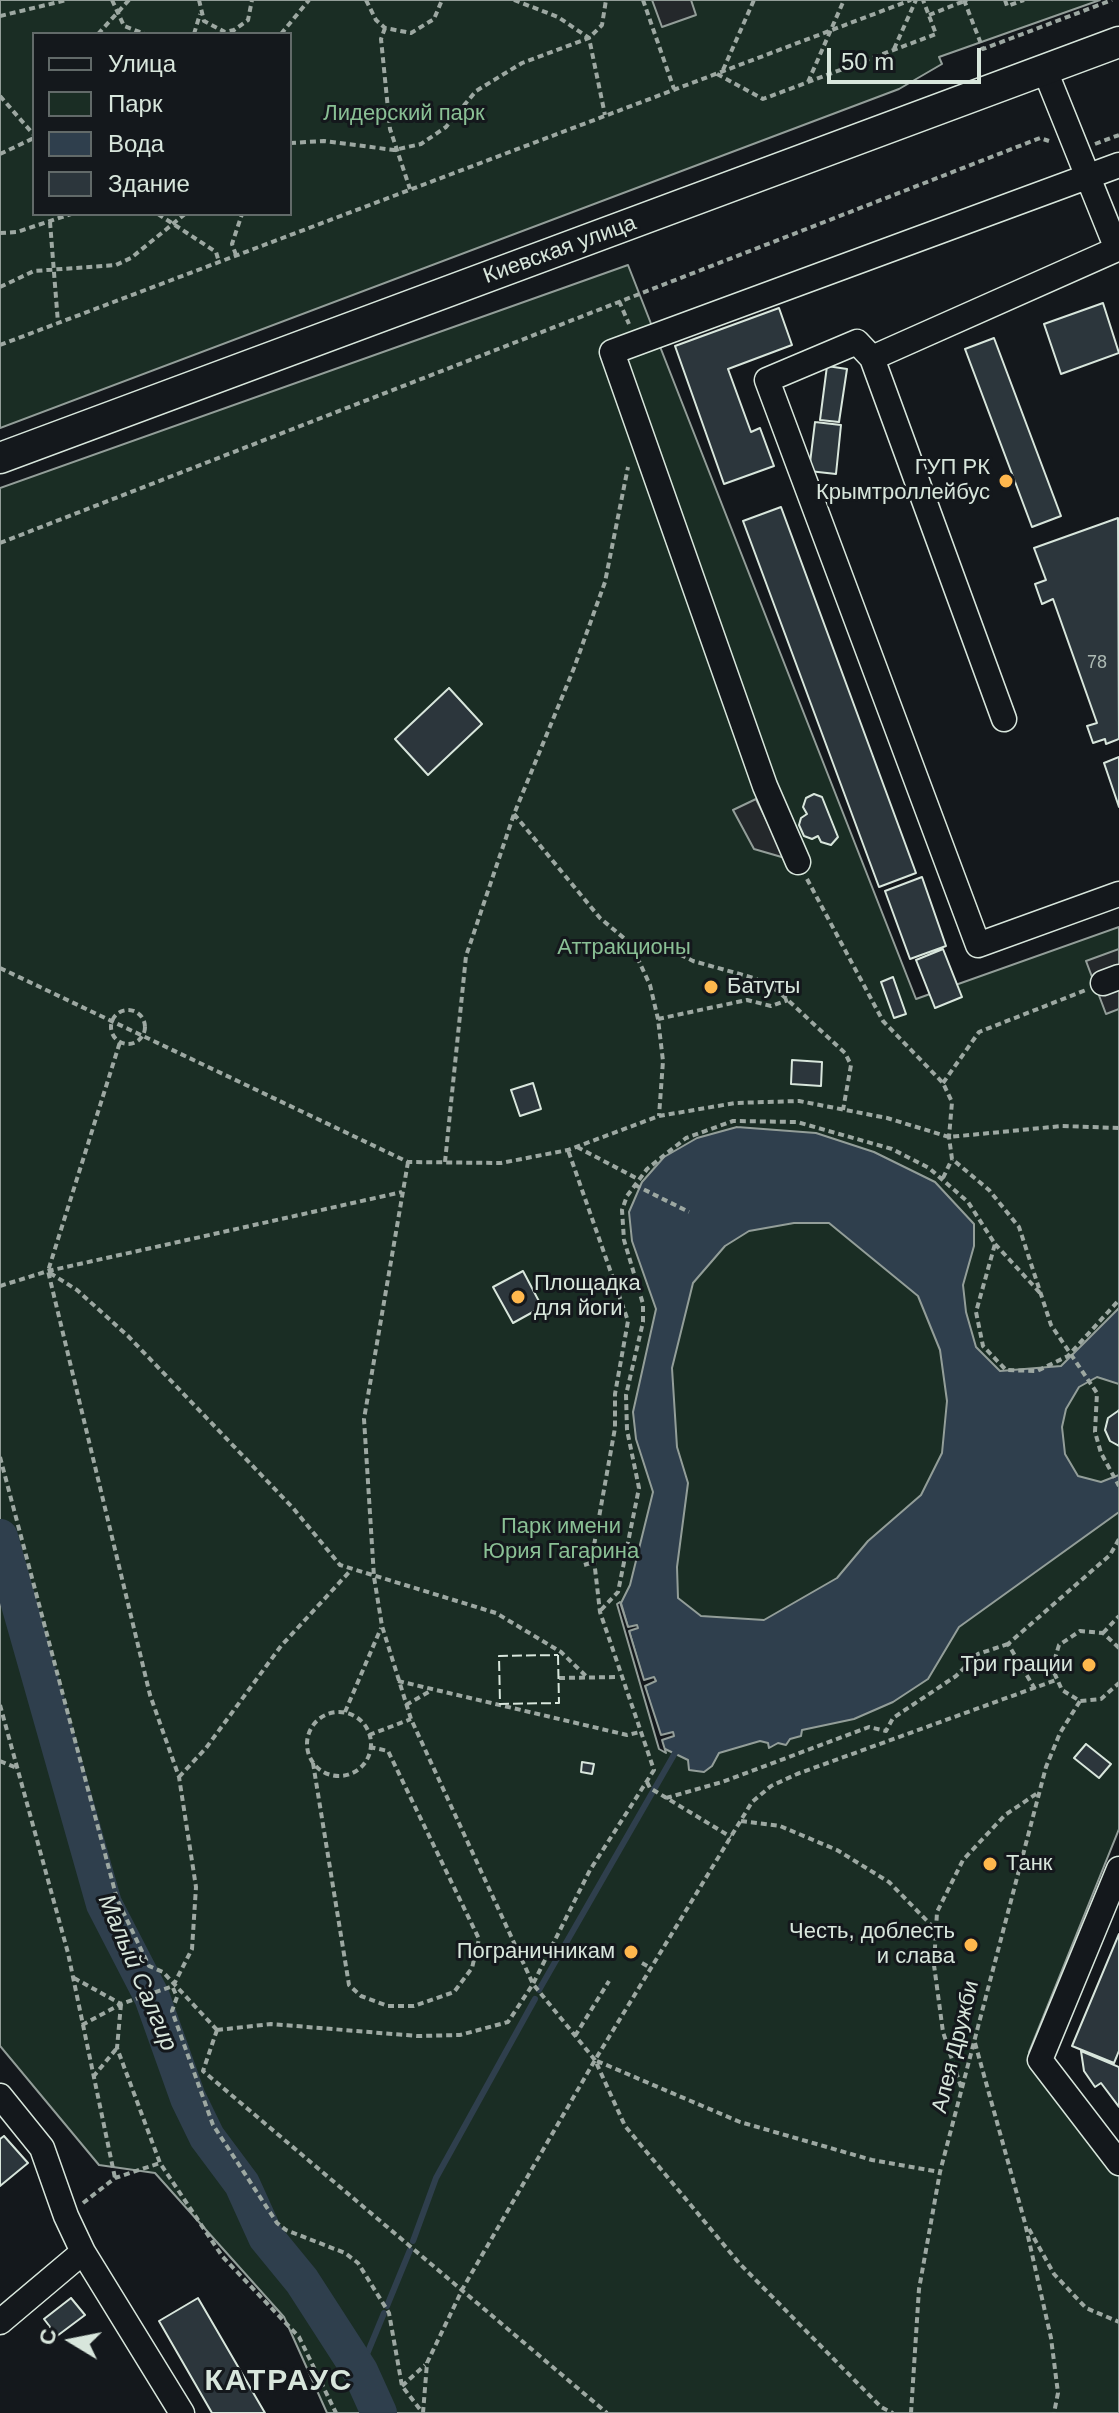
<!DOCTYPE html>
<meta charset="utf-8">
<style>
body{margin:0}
#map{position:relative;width:1119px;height:2413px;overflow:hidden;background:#14181c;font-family:Arial,sans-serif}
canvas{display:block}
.legend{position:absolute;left:32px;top:32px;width:260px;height:184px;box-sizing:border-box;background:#14181c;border:2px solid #626a69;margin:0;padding:10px 14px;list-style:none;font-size:24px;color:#d8e6dc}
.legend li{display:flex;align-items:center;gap:16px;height:40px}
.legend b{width:40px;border:2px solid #626a69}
.north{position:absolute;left:32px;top:2301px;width:80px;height:80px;-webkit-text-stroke:6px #14181c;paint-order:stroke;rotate:280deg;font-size:22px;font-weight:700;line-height:32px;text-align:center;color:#d8e6dc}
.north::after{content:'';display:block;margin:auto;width:28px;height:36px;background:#d8e6dc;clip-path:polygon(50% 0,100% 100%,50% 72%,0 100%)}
.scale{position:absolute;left:827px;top:48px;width:154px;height:36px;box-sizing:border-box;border:4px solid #d8e6dc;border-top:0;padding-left:10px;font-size:24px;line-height:28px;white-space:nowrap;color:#d8e6dc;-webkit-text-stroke:6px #14181c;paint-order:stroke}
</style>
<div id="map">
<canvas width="1119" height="2413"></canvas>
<ul class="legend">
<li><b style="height:10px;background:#14181c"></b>Улица</li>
<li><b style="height:22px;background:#1a2d24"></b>Парк</li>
<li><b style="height:22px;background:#2f3f4d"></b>Вода</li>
<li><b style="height:22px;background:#2c363c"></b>Здание</li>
</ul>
<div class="north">С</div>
<div class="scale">50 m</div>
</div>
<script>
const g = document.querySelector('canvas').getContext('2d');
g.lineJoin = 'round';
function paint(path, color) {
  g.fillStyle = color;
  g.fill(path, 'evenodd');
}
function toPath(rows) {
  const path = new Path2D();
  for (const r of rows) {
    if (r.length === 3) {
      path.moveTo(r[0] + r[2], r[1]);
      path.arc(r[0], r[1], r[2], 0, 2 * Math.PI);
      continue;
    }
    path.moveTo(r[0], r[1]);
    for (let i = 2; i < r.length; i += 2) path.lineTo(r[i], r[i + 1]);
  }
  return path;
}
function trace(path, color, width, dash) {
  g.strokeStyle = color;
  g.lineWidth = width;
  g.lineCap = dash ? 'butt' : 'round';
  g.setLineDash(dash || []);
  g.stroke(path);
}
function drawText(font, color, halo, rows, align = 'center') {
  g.font = font + ' Arial,sans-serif';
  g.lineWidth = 6;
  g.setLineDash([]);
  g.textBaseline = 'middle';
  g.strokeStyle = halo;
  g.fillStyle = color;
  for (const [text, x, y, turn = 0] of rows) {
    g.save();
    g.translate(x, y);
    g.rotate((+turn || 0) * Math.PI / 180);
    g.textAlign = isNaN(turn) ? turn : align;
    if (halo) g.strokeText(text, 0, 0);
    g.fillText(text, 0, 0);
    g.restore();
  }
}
const green = toPath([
 [0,0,1100,0,939,57,942,64,899,89,0,428,0,0],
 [34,34,290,34,290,214,34,214,34,34],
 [628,265,916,999,1119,927,1119,1829,1029,2052,1119,2174,1119,2413,327,2413,284,2317,155,2173,99,2165,0,2046,0,488,628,265]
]);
const parking = toPath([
 [652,0,691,0,696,15,662,27,652,0],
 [756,799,785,858,754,849,733,810,756,799],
 [1119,949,1119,1009,1106,1014,1086,961,1119,949]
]);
const water = toPath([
 [737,1127,816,1133,874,1152,935,1182,974,1224,974,1246,963,1285,966,1312,976,1347,1000,1371,1061,1366,1119,1308,1119,1384,1097,1377,1079,1387,1066,1409,1062,1427,1065,1454,1078,1476,1101,1482,1119,1475,1119,1512,959,1627,928,1679,893,1702,854,1719,802,1730,801,1736,790,1739,786,1745,778,1743,769,1748,768,1743,760,1741,719,1753,712,1766,704,1772,689,1770,688,1760,663,1748,621,1603,630,1585,653,1492,636,1439,633,1412,656,1309,632,1241,629,1212,642,1182,664,1157,697,1138,737,1127],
 [794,1223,829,1223,918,1296,940,1350,947,1401,942,1453,921,1495,868,1541,837,1578,764,1620,701,1616,678,1598,677,1567,688,1483,677,1447,672,1368,693,1283,725,1246,749,1231,794,1223]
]);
const pier = toPath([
 [620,1602,628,1627,637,1625,638,1628,629,1631,644,1680,654,1677,656,1681,645,1686,661,1735,673,1732,674,1736,662,1740,666,1753,659,1749,617,1604,620,1602]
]);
const stream = toPath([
 [539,1990,675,1753],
 [413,2241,436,2178,535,1999],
 [387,2306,410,2250],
 [360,2371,384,2313]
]);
const river = toPath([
 [0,1537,104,1904,152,1997,188,2098,207,2137,242,2184,266,2237,302,2281,360,2371,379,2413]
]);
const building = toPath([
 [1103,303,1119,353,1061,374,1044,324,1103,303],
 [779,308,792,345,728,369,751,432,760,428,774,466,724,484,675,346,779,308],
 [994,338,1061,516,1032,527,965,349,994,338],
 [827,366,847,369,839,422,820,420,827,366],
 [815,422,841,425,836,474,809,471,815,422],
 [781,507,916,873,879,887,743,521,781,507],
 [1118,518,1119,739,1106,744,1105,739,1093,743,1087,726,1097,723,1053,599,1042,604,1035,584,1046,580,1034,548,1118,518],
 [449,688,482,724,428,775,395,739,449,688],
 [1119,757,1119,807,1104,763,1119,757],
 [814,794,822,797,838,837,831,845,821,842,818,836,812,839,804,836,799,825,801,818,807,814,803,807,806,798,814,794],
 [922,877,946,946,910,959,885,891,922,877],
 [943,949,962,997,935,1008,916,960,943,949],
 [893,977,906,1014,894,1018,881,982,893,977],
 [792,1060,822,1062,821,1086,791,1084,792,1060],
 [533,1083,541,1109,520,1116,511,1090,533,1083],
 [523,1271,542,1307,513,1323,493,1287,523,1271],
 [1118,1411,1119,1410,1119,1446,1110,1441,1105,1430,1108,1418,1118,1411],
 [1086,1744,1111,1764,1099,1778,1074,1758,1086,1744],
 [582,1762,594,1764,592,1774,581,1772,582,1762],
 [1119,1934,1119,2051,1114,2063,1072,2046,1119,1934],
 [1081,2051,1119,2067,1119,2107,1101,2083,1095,2087,1084,2071,1081,2051],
 [4,2136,28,2163,0,2186,0,2139,4,2136],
 [71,2298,85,2315,57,2336,44,2319,71,2298],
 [198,2298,265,2413,212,2413,159,2321,198,2298]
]);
const path = toPath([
 [112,0,124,26,145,34],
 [199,0,204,21,225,32,234,30,248,20,252,0],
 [366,0,376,20,385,28,411,33,434,19,442,0],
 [514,0,558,17,589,38,605,115],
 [643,0,674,89],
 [964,0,983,49,1112,0],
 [1005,0,1007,6,1024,0],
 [929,15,967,0],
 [0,16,67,0],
 [385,28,381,39,390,129,410,189],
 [98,34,129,0],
 [194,34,200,14],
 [281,34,309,0],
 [894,49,916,0],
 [723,70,754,0],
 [717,74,763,99,936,34,923,0],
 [808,82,844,0],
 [0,96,34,135],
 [290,143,324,141,394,150,421,144,446,127,476,91,522,63,589,38,602,25,606,0],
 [1095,144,1119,135],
 [0,154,34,138],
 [158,214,216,252,219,262],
 [50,222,58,323],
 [0,233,17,232,71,214],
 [236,255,232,244,242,214],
 [0,287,34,271,116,265,131,258,185,214],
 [619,301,629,324],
 [0,345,911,0],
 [0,543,1040,138,1049,141],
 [514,814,600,918,631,944,650,985,658,1019,663,1061,659,1116],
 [807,879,883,1021,943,1083,952,1102,949,1137,952,1159,989,1190,1019,1227,1051,1325,1097,1393,1095,1432,1101,1453,1119,1486],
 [632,944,667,948,693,961,754,978,778,991,845,1053,851,1065,843,1110],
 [0,968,408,1162,501,1163,568,1150,659,1116,735,1103,799,1101,887,1118,949,1137,1062,1126,1119,1128],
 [128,1027,17],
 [658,1019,747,1000,771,1006,788,1000],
 [943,1083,979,1032,1086,990],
 [577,1147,638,1179],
 [408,1162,364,1419,374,1577,382,1626,411,1719,533,1984,595,2060,625,2126,739,2263,881,2407,893,2413],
 [445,1162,466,956,514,814,574,668,605,582,628,467],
 [943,1178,952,1159],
 [635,1185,689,1212],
 [995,1244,1042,1295],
 [50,1273,77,1290,128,1336,293,1508,340,1565,496,1613,561,1652,588,1678],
 [0,1286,48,1271,402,1192],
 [0,1457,117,1899,149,1966,163,1972,217,2030],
 [584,1565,594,1562],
 [601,1610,618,1592,639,1488,627,1430,626,1395,643,1322,643,1304,624,1240,622,1210,627,1196,647,1169,686,1138,733,1121,797,1122,892,1149,929,1168,968,1202,995,1244,976,1312,983,1346,1006,1370,1037,1371,1068,1356,1119,1300],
 [1103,1633,1119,1616],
 [1119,1648,1103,1633,1080,1631,1059,1645,1052,1668,1062,1690,1080,1701,1101,1699,1119,1683],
 [559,1678,619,1677],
 [398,1681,627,1735,640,1732],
 [1035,1689,1008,1644,1110,1555,1119,1539],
 [0,1705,68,1953,115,2178],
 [406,1705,432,1690],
 [345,1712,381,1628],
 [339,1744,32],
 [369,1735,411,1719],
 [0,1761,17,1768],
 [313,1763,349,1985,361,1996,388,2006,414,2006,454,1992,472,1968,479,1939,388,1751,370,1747],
 [179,1777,206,1748,281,1646,351,1570],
 [647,1782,650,1788,731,1837],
 [666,1798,722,1782,869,1727,886,1731,893,1718,956,1676,978,1654,1008,1644],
 [741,1821,780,1826,837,1850,889,1882,936,1930],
 [642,1963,651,1968],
 [74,1978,121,2004],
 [173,1988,177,1997,172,2011,213,2125,277,2223,286,2230,345,2253,358,2263,389,2313,402,2386,422,2412],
 [121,2004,117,2048,160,2163,222,2256,299,2337,336,2413],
 [82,2025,121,2004,173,1986,192,1949,196,1887,179,1777,150,1695,48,1271,120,1042],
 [217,2030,271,2024,417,2036,460,2035,508,2022,533,1984,590,1870,654,1770,600,1612,593,1551,615,1428,615,1394,628,1321,568,1150],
 [217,2030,203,2071,607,2413],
 [575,2036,609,1981],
 [975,2043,1025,2223,1051,2338,1058,2393,1054,2413],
 [597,2061,740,2122,872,2160,940,2172],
 [93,2077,117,2048],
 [961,2087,943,2032,934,1965,937,1912,963,1860,1005,1815,1039,1792],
 [83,2203,115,2178,160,2163],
 [1029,2229,1054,2274,1086,2308,1119,2322],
 [402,2386,425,2365],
 [423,2413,427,2363,463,2288,595,2060,752,1802,771,1786,797,1774,1056,1680],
 [911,2413,919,2289,940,2172,1046,1767,1060,1733,1080,1701]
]);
const minor = toPath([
 [872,358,857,342,767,380,978,945,1119,894],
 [1004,719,872,358,1117,249,1044,68],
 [798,862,765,786,612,352,1119,165],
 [1103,983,1119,977],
 [1119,1869,1040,2060,1119,2163],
 [0,2096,42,2148,66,2216,83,2252,182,2413],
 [0,2322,83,2252]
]);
const major = toPath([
 [0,458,1119,42]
]);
const fence = toPath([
 [558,1655,559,1703,500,1704,499,1656,558,1655]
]);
const markers = [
 [1006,481,8,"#ffb74d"],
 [711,987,8,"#ffb74d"],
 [518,1297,8,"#ffb74d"],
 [1089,1665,8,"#ffb74d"],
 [990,1864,8,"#ffb74d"],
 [971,1945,8,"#ffb74d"],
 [631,1952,8,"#ffb74d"]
];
const numberNames = [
 ["78",1097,663]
];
const parkNames = [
 ["Лидерский парк",404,114],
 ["Аттракционы",624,948],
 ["Парк имени",561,1527],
 ["Юрия Гагарина",561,1552]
];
const streetNames = [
 ["Киевская улица",560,250,-20],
 ["Алея Дружби",956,2047,-76]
];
const poiNames = [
 ["ГУП РК",990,468],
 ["Крымтроллейбус",990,493],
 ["Батуты",727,987,"left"],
 ["Площадка",534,1284,"left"],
 ["для йоги",534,1309,"left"],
 ["Три грации",1073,1665],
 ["Танк",1006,1864,"left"],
 ["Честь, доблесть",955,1932],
 ["и слава",955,1957],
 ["Пограничникам",615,1952]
];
const waterNames = [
 ["Малый Салгир",137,1973,67]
];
const districtNames = [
 ["КАТРАУС",279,2382]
];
paint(green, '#1a2d24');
trace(green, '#939e99', 2);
paint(parking, '#24282b');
trace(parking, '#939e99', 2);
paint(water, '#2f3f4d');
trace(water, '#939e99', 2);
paint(pier, '#14181c');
trace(pier, '#939e99', 2);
trace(stream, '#2f3f4d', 6);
trace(river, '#2f3f4d', 36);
paint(building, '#2c363c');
trace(building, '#d8e6dc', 2);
trace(minor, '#d8e6dc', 27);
trace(major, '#d8e6dc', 33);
trace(path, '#9da8a2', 4, [6, 4]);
trace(minor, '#14181c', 24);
trace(major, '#14181c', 30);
trace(fence, '#d8e6dc', 2, [10, 4]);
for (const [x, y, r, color] of markers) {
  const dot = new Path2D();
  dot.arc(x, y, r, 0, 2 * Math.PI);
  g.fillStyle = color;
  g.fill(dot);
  trace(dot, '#14181c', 3);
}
drawText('18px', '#adbab4', null, numberNames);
drawText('22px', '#8ac095', '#14181c', parkNames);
drawText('22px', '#d8e6dc', '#14181c', streetNames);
drawText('22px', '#d8e6dc', '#14181c', poiNames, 'right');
drawText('italic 24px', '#d8e6dc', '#14181c', waterNames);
g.letterSpacing = '2px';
drawText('bold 30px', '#d8e6dc', '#14181c', districtNames);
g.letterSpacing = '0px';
</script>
